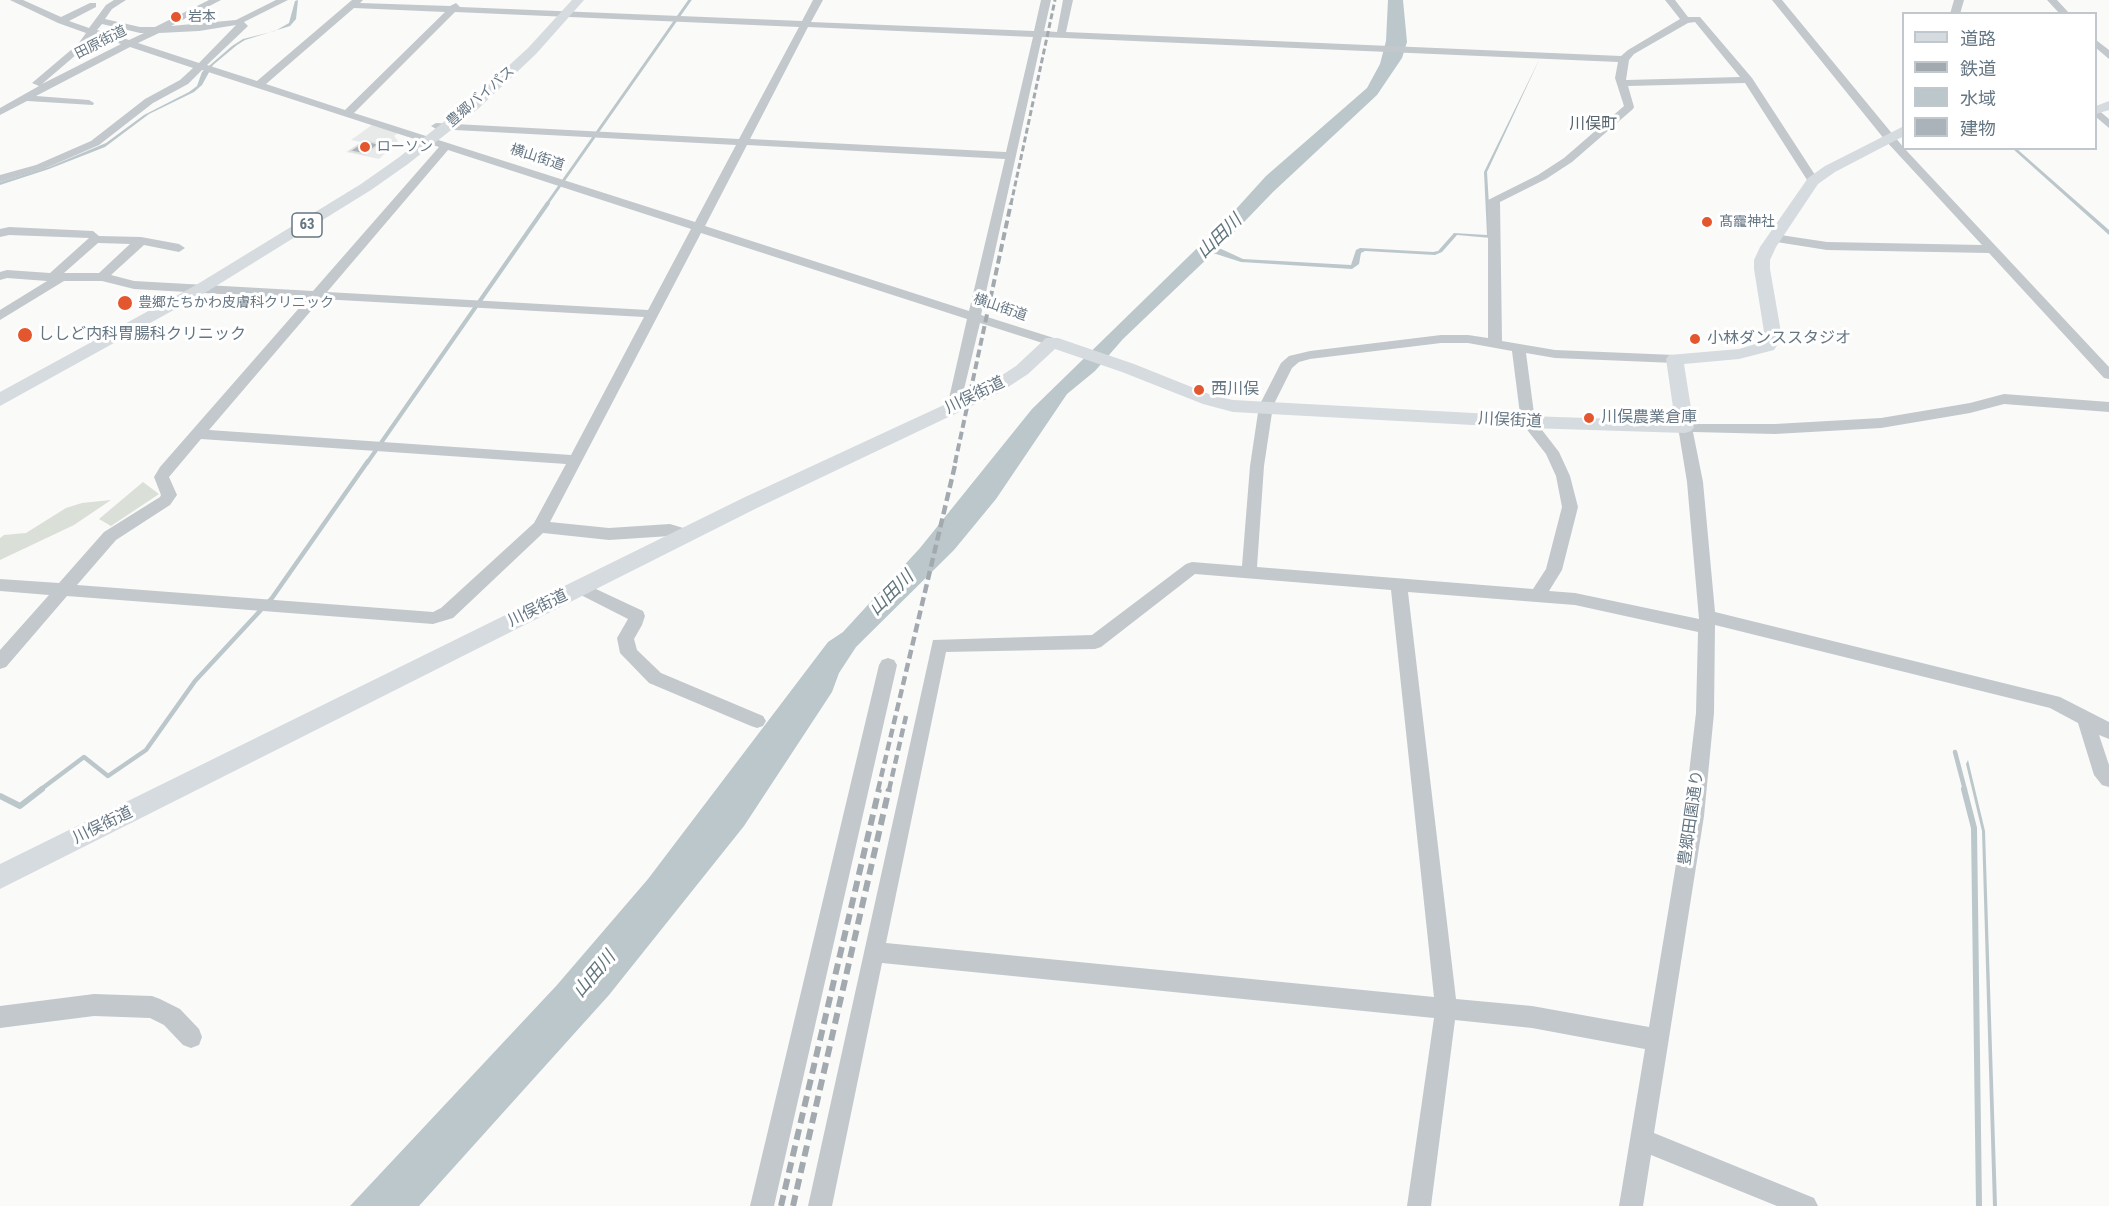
<!DOCTYPE html>
<meta charset="utf-8">
<style>
body{margin:0}
#map{position:relative;width:2109px;height:1206px;overflow:hidden;background:#fafaf8;font-family:"Roboto Condensed","Noto Sans JP",sans-serif}
canvas{display:block}
.legend{position:absolute;left:1902px;top:12px;width:195px;height:138px;box-sizing:border-box;background:#fff;border:2px solid #c1c8cd;margin:0;padding:8px 10px;list-style:none;font-size:18px;color:#657683}
.legend li{display:flex;align-items:center;gap:12px;height:30px}
.legend b{width:30px;border:2px solid #c1c8cd}
</style>
<div id="map">
<canvas width="2109" height="1206"></canvas>
<ul class="legend">
<li><b style="height:8px;background:#d6dbdf"></b>道路</li>
<li><b style="height:8px;background:#a2aab0"></b>鉄道</li>
<li><b style="height:16px;background:#bbc7cb"></b>水域</li>
<li><b style="height:16px;background:#aab3b9"></b>建物</li>
</ul>
</div>
<script>
const g = document.querySelector('canvas').getContext('2d');
g.lineJoin = 'round';
function paint(path, color) {
  g.fillStyle = color;
  g.fill(path, 'evenodd');
}
function toPath(rows) {
  const path = new Path2D();
  for (const r of rows) {
    path.moveTo(r[0], r[1]);
    for (let i = 2; i < r.length; i += 2) path.lineTo(r[i], r[i + 1]);
  }
  return path;
}
function trace(path, color, width, dash) {
  g.strokeStyle = color;
  g.lineWidth = width;
  g.lineCap = dash ? 'butt' : 'round';
  g.setLineDash(dash || []);
  g.stroke(path);
}
function drawText(font, color, halo, rows, align = 'center') {
  g.font = font + ' "Roboto Condensed","Noto Sans JP",sans-serif';
  g.lineWidth = 6;
  g.setLineDash([]);
  g.textBaseline = 'middle';
  g.strokeStyle = halo;
  g.fillStyle = color;
  for (const [text, x, y, turn = 0] of rows) {
    g.save();
    g.translate(x, y);
    g.rotate((+turn || 0) * Math.PI / 180);
    g.textAlign = isNaN(turn) ? turn : align;
    if (halo) g.strokeText(text, 0, 0);
    g.fillText(text, 0, 0);
    g.restore();
  }
}
const built = toPath([
 [372,125,398,133,394,136,398,141,379,159,346,152,361,142,351,140]
]);
const green = toPath([
 [143,482,159,494,111,526,99,519],
 [111,500,74,525,0,560,0,538,4,535,26,533,66,508,82,503]
]);
const water = toPath([
 [298,0,296,19,290,26,245,40,237,45,213,65,202,85,194,92,149,114,105,147,49,169,0,185,0,182,49,167,106,143,144,115,189,92,197,86,202,72,232,46,243,39,275,31,289,23,295,1],
 [1388,0,1403,0,1407,42,1402,58,1377,95,1273,192,1219,248,1243,259,1351,265,1356,250,1360,248,1433,252,1438,251,1454,233,1487,235,1484,172,1540,58,1487,172,1491,238,1457,235,1442,252,1435,255,1365,251,1361,253,1359,264,1352,269,1241,262,1213,253,1123,339,1095,371,1067,394,996,499,954,550,856,647,839,673,832,692,744,826,609,995,419,1206,350,1206,557,985,648,879,828,642,843,632,920,548,1032,409,1227,219,1266,176,1367,88,1380,64,1386,41],
 [2013,149,2017,149,2109,230,2109,235],
 [1968,760,1985,831,1997,1206,1993,1206,1982,831,1966,764]
]);
const streamFar3 = toPath([
 [547,204,690,0]
]);
const streamFar2 = toPath([
 [367,463,548,203]
]);
const streamFar1 = toPath([
 [1955,752,1965,790],
 [40,790,84,757,108,776,146,750,195,681,272,598,368,461]
]);
const stream = toPath([
 [1964,789,1974,828,1979,1206],
 [0,796,20,806,42,789]
]);
const building = toPath([
 [365,141,379,144,365,154,350,151,365,141]
]);
const minor = toPath([
 [10,0,23,0,61,17,90,3,96,3,96,7,69,21,89,28,106,5,114,0,126,0,112,9,105,19,140,27,155,27,209,0,221,0,171,26,236,20,276,0,288,0,244,22,248,26,246,28,207,65,257,81,352,0,363,0,360,3,450,6,456,3,460,7,802,21,813,0,823,0,811,22,1034,31,1041,0,1051,0,1044,31,1057,32,1063,0,1073,0,1066,32,1621,56,1628,50,1680,19,1665,0,1675,0,1688,17,1700,17,1752,78,1819,181,1817,183,1809,183,1745,83,1628,86,1634,107,1633,109,1572,162,1546,179,1500,202,1502,341,1555,350,1675,355,1682,359,1675,363,1555,358,1526,353,1535,421,1559,452,1570,476,1578,507,1562,570,1549,591,1575,593,1699,619,1687,482,1678,427,1680,424,1775,424,1881,418,1970,403,2004,394,2109,402,2109,412,2004,404,1970,413,1881,428,1775,434,1693,432,1703,482,1715,612,2060,697,2109,722,2109,739,2099,735,2109,765,2109,787,2102,785,2094,775,2078,723,2050,708,1715,625,1714,713,1704,816,1654,1133,1814,1198,1818,1206,1777,1206,1651,1155,1643,1206,1619,1206,1645,1049,1532,1028,1455,1020,1431,1206,1407,1206,1434,1018,882,963,832,1206,808,1206,933,640,1092,635,1186,564,1192,562,1242,566,1250,466,1259,406,1281,363,1289,356,1310,351,1441,335,1468,335,1488,338,1488,200,1538,175,1564,158,1624,106,1615,78,1618,62,1042,37,981,315,1057,339,1059,342,1052,346,980,323,959,410,949,410,947,407,967,319,701,233,550,522,609,528,670,524,693,531,695,535,693,539,687,541,670,536,609,540,543,533,453,618,433,624,67,596,6,667,0,669,0,650,49,595,0,591,0,579,59,583,104,532,160,497,161,495,154,477,160,467,307,299,134,289,102,281,64,281,0,320,0,310,47,281,7,278,0,280,0,272,7,270,50,273,89,238,9,235,0,237,0,229,9,227,93,231,99,236,141,237,179,244,185,248,179,252,144,245,111,275,134,281,313,291,439,147,202,70,188,84,153,103,99,145,44,169,0,182,0,175,36,165,91,141,145,99,180,80,193,68,130,47,36,96,89,100,94,103,93,105,27,101,0,115,0,108,39,86,32,83,78,44,86,33,58,23,10,0],
 [354,8,445,12,345,110,266,84,354,8],
 [455,12,799,27,739,139,436,123,431,126,436,129,736,145,695,222,354,113,455,12],
 [1695,22,1740,77,1626,80,1629,60,1634,54,1688,23,1695,22],
 [102,24,140,33,144,33,129,40,97,30,102,24],
 [236,25,199,63,138,43,159,33,199,31,236,25],
 [808,27,1033,37,1006,152,750,139,808,27],
 [94,35,121,44,42,84,84,48,94,35],
 [747,145,1005,159,969,311,705,226,747,145],
 [448,150,691,229,648,310,327,292,448,150],
 [98,243,130,244,99,273,64,273,98,243],
 [321,299,644,317,571,455,209,430,321,299],
 [1441,343,1468,343,1512,351,1521,422,1546,454,1556,476,1562,507,1546,569,1533,589,1257,567,1264,466,1273,406,1292,368,1299,362,1310,359,1441,343],
 [201,439,566,464,534,523,441,608,433,612,77,585,116,540,170,505,177,495,169,477,201,439],
 [1195,574,1391,590,1434,997,886,943,946,652,1095,649,1101,647,1195,574],
 [1408,592,1575,605,1698,632,1696,713,1684,816,1649,1027,1532,1006,1456,999,1408,592],
 [1772,0,1782,0,1904,148,2109,367,2109,379,2104,378,1989,253,1827,250,1770,241,1770,235,1774,234,1827,242,1982,245,1885,140,1772,0],
 [1954,0,1964,0,1960,14,1950,14,1954,0],
 [2047,0,2057,0,2070,14,2060,14,2047,0],
 [2096,40,2109,50,2109,59,2096,48,2096,40],
 [2096,108,2109,119,2109,128,2096,117,2096,108],
 [581,582,643,611,645,616,642,625,634,639,637,650,661,673,763,716,766,721,763,726,757,728,751,726,649,683,620,653,617,638,628,619,575,592,573,588,575,584,581,582],
 [888,658,894,660,897,665,774,1206,750,1206,879,665,882,660,888,658],
 [94,994,152,996,160,999,180,1009,199,1029,202,1037,199,1045,191,1048,183,1045,164,1025,150,1018,94,1016,0,1028,0,1006,94,994]
]);
const major = toPath([
 [572,0,584,0,536,54,479,108,408,164,371,190,208,291,0,406,0,392,196,285,361,184,398,158,469,102,528,48,572,0],
 [2109,101,2109,110,2096,114,2096,106,2109,101],
 [1904,126,1904,136,1835,172,1818,184,1776,247,1770,260,1770,269,1782,338,1774,350,1739,359,1684,364,1694,427,1691,431,1685,433,1528,428,1233,412,1203,404,1122,372,1055,349,1028,374,999,393,757,508,0,889,0,864,743,498,987,385,1016,366,1046,338,1058,338,1134,364,1214,396,1233,400,1528,416,1675,421,1666,359,1669,355,1739,349,1762,342,1765,338,1754,269,1754,260,1760,247,1808,178,1825,166,1904,126]
]);
const railFar3 = toPath([
 [1011,204,1055,0]
]);
const railFar2 = toPath([
 [955,463,1011,203]
]);
const railFar1 = toPath([
 [878,790,956,461],
 [889,790,906,716]
]);
const rail = toPath([
 [781,1206,879,789],
 [793,1206,889,789]
]);
const markers = [
 [176,17,6,"#e4572e"],
 [365,147,6,"#e4572e"],
 [1707,222,6,"#e4572e"],
 [125,303,8,"#e4572e"],
 [25,335,8,"#e4572e"],
 [1695,339,6,"#e4572e"],
 [1199,390,6,"#e4572e"],
 [1589,418,6,"#e4572e"]
];
const farPoinames = [
 ["岩本",188,17],
 ["ローソン",377,147],
 ["髙靇神社",1719,222],
 ["豊郷たちかわ皮膚科クリニック",138,303]
];
const farStreetnames = [
 ["田原街道",101,43,-27],
 ["豊郷バイパス",481,97,-41],
 ["横山街道",537,158,18],
 ["横山街道",1000,308,19]
];
const shields = [
 [307,225,30]
];
const shieldNames = [
 ["63",307,225]
];
const farQuarternames = [
 ["川俣町",1593,125]
];
const poiNames = [
 ["ししど内科胃腸科クリニック",38,335],
 ["小林ダンススタジオ",1707,339],
 ["西川俣",1211,390],
 ["川俣農業倉庫",1601,418]
];
const streetNames = [
 ["川俣街道",975,396,-26],
 ["川俣街道",1510,421,3],
 ["川俣街道",538,609,-26],
 ["豊郷田園通り",1692,818,-82],
 ["川俣街道",103,826,-26]
];
const waterNames = [
 ["山田川",1220,237,-44],
 ["山田川",892,594,-45],
 ["山田川",595,975,-50]
];
paint(built, '#e8e9e9');
paint(green, '#dadfd7');
paint(water, '#bbc7cb');
trace(streamFar3, '#bbc7cb', 3);
trace(streamFar2, '#bbc7cb', 4);
trace(streamFar1, '#bbc7cb', 4.5);
trace(stream, '#bbc7cb', 6);
paint(building, '#aab3b9');
trace(building, '#dcdcda', 1.5);
paint(minor, '#c3c8cc');
paint(major, '#d6dbdf');
trace(railFar3, '#a2aab0', 3, [6, 3]);
trace(railFar2, '#a2aab0', 4, [8, 4]);
trace(railFar1, '#a2aab0', 4.5, [9, 4.5]);
trace(rail, '#a2aab0', 6, [11, 6]);
for (const [x, y, r, color] of markers) {
  const dot = new Path2D();
  dot.arc(x, y, r, 0, 2 * Math.PI);
  g.fillStyle = color;
  g.fill(dot);
  trace(dot, '#fff', 2);
}
drawText('14px', '#657683', '#fff', farPoinames, 'left');
drawText('14px', '#657683', '#fff', farStreetnames);
for (const [x, y, w] of shields) {
  const box = new Path2D();
  box.roundRect(x - w / 2, y - 12, w, 24, 4.5);
  g.fillStyle = '#fff';
  g.fill(box);
  trace(box, '#657683', 1.5);
}
drawText('bold 15px', '#657683', null, shieldNames);
drawText('16px', '#57646e', '#fff', farQuarternames);
drawText('16px', '#657683', '#fff', poiNames, 'left');
drawText('16px', '#657683', '#fff', streetNames);
drawText('italic 18px', '#60757c', '#fff', waterNames);
</script>
